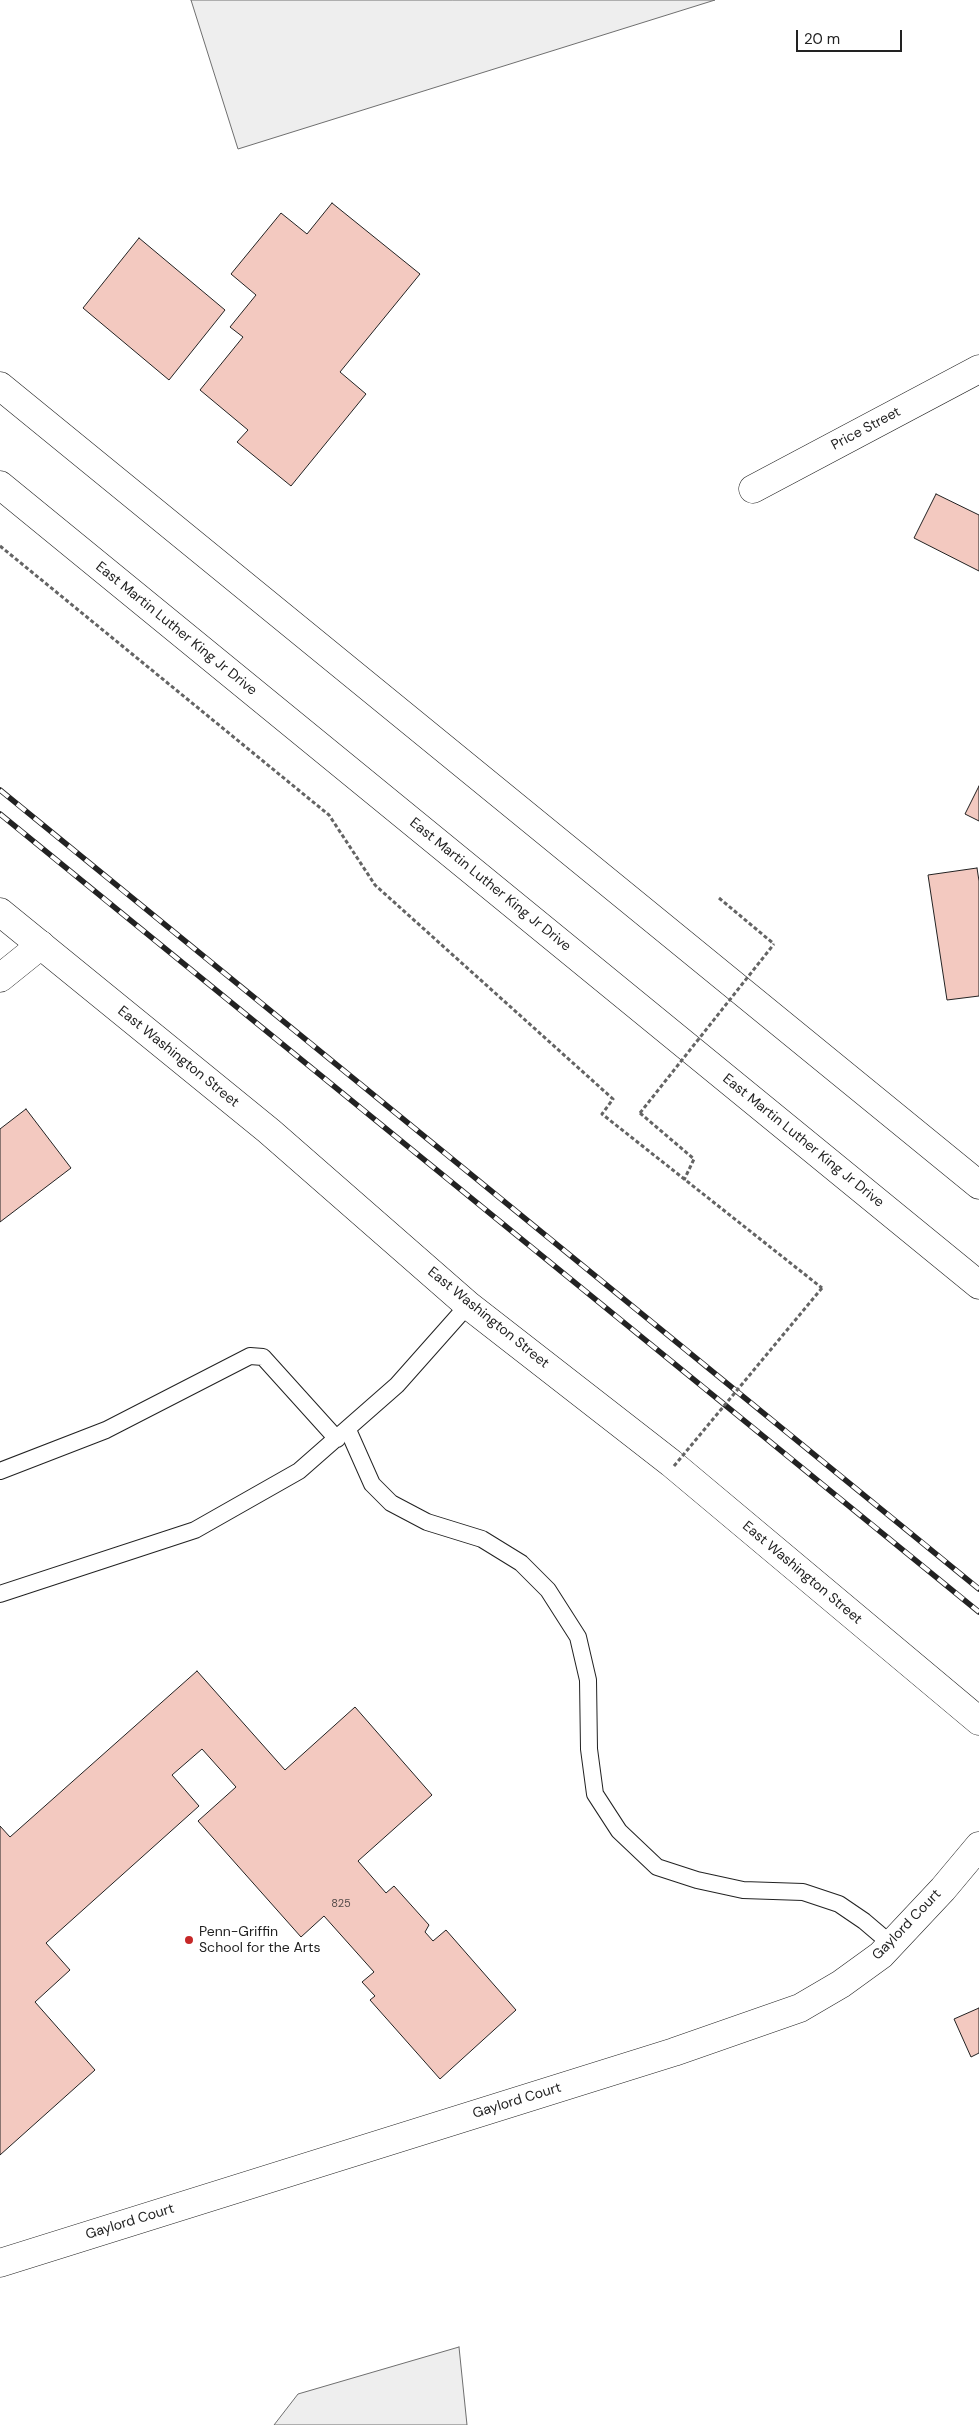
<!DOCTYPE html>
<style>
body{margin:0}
#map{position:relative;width:979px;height:2425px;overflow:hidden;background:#fff;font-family:"DM Sans",sans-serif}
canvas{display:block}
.scale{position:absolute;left:796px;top:30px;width:106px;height:22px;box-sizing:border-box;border:2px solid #222;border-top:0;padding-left:6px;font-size:15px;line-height:18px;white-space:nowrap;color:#222;-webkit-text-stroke:4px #fff;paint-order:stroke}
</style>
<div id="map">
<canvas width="979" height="2425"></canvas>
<div class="scale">20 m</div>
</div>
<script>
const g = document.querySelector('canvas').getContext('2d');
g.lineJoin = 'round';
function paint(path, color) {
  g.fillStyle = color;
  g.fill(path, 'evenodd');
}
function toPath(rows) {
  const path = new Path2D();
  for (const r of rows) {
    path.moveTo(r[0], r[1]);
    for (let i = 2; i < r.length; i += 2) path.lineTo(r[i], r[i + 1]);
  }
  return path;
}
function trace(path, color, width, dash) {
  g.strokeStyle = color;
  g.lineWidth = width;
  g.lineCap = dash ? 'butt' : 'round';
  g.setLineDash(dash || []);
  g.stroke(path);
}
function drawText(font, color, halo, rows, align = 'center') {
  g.font = font + ' "DM Sans",sans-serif';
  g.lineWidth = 4;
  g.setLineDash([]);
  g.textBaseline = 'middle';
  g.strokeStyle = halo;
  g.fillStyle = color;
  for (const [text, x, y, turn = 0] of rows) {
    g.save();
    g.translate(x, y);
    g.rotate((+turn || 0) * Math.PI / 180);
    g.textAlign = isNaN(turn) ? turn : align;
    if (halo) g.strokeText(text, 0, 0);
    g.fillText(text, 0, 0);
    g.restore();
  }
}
const green = toPath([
 [191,0,715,0,238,149,191,0],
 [459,2347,467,2425,274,2425,298,2394,459,2347]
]);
const building = toPath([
 [332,203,420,274,340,372,366,394,291,486,237,442,248,430,200,390,243,337,230,327,256,295,231,274,281,213,307,234,332,203],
 [139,238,225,310,169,380,83,308,139,238],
 [936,494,979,515,979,571,914,538,936,494],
 [979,786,979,821,965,814,979,786],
 [977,868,979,881,979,996,947,1000,928,875,977,868],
 [26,1109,71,1168,0,1222,0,1129,26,1109],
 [197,1671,285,1770,355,1707,432,1795,358,1861,386,1893,394,1886,429,1925,425,1932,433,1941,446,1930,516,2010,440,2079,370,2000,375,1996,362,1982,374,1972,324,1916,301,1937,198,1821,236,1787,202,1749,172,1775,199,1806,46,1943,70,1970,35,2002,95,2070,0,2155,0,1826,10,1837,197,1671],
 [979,2008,979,2053,971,2057,954,2019,979,2008]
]);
const path = toPath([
 [0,546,329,815,375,885,613,1099,602,1114,822,1288],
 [719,898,774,944],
 [640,1113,694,1159,684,1180]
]);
const service = toPath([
 [348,1430,372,1484,391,1503,427,1522,482,1539,521,1563,548,1590,578,1637,588,1680,589,1749,595,1794,619,1831,657,1867,697,1880,743,1890,803,1892,839,1904,864,1921,891,1944],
 [0,1471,106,1430,250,1356,263,1357,337,1439],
 [0,1594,195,1530,299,1471,397,1385,468,1305]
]);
const minor = toPath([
 [753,489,979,369],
 [0,978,41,945],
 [0,2263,674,2052,800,2008,841,1984,881,1955,943,1889,979,1846]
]);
const tertiary = toPath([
 [0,912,269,1131,468,1305,671,1463,979,1721]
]);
const secondary = toPath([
 [0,386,979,1185],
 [0,485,979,1285]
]);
const rail = toPath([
 [0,790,979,1589],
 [0,814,979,1612]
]);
const pathBridge = toPath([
 [640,1113,774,944],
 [674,1466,822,1288]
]);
const markers = [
 [189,1940,5,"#c62828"]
];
const numberNames = [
 ["825",341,1904]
];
const streetNames = [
 ["Price Street",866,429,-28],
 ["East Martin Luther King Jr Drive",176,629,39],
 ["East Martin Luther King Jr Drive",490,885,39],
 ["East Washington Street",178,1057,39],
 ["East Martin Luther King Jr Drive",803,1141,39],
 ["East Washington Street",488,1318,39],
 ["East Washington Street",802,1573,40],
 ["Gaylord Court",907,1925,-46],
 ["Gaylord Court",517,2101,-17],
 ["Gaylord Court",130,2222,-17]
];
const poiNames = [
 ["Penn-Griffin",199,1932],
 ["School for the Arts",199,1948]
];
paint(green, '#eee');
trace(green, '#6f6f6f', 1);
paint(building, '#f3c9c0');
trace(building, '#222', 1);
trace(service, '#222', 18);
trace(minor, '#222', 29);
trace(tertiary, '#222', 29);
trace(secondary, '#222', 29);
trace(path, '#646464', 3, [4, 2.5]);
trace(service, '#fff', 16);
trace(minor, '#fff', 28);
trace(tertiary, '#fff', 28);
trace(secondary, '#fff', 28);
trace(rail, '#222', 5.5);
trace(rail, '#fff', 4, [11]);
trace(pathBridge, '#646464', 3, [4, 2.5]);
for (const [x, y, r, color] of markers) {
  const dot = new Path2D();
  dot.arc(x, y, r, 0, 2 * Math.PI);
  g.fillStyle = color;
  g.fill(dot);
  trace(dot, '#fff', 2);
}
drawText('11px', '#564c4a', null, numberNames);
drawText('14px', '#222', '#fff', streetNames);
drawText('14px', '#222', '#fff', poiNames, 'left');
</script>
